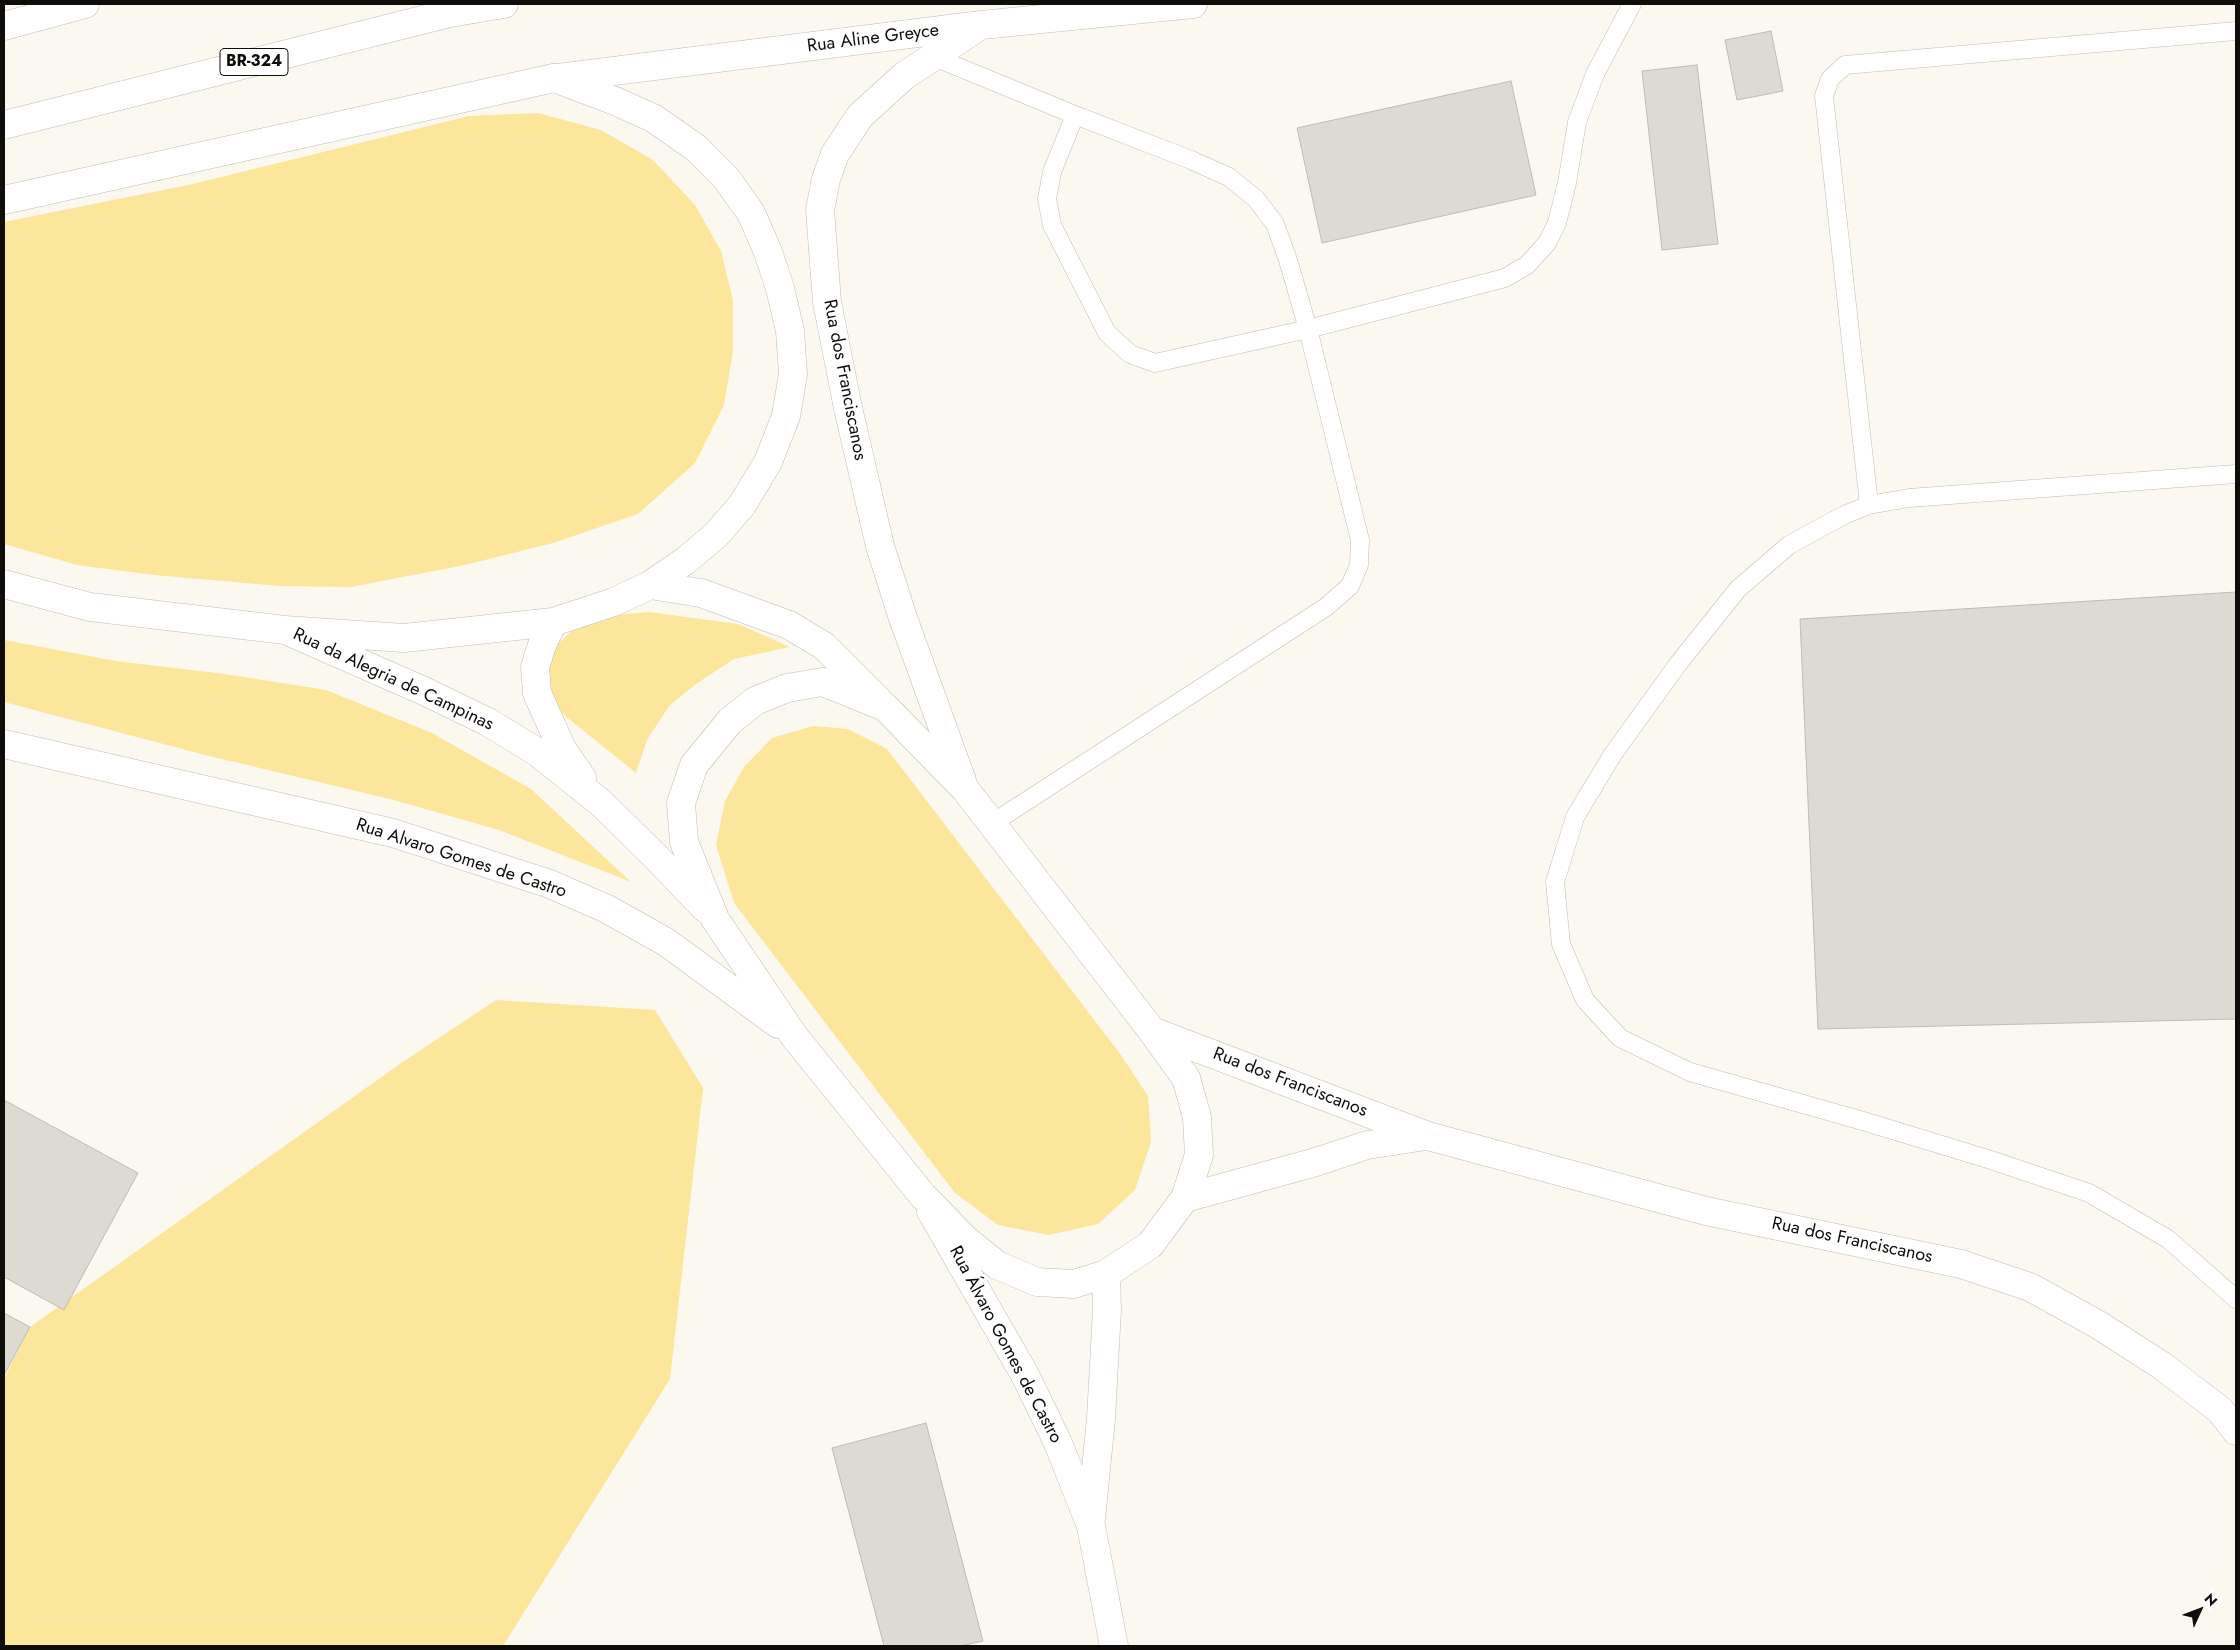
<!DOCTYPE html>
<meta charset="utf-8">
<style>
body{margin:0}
#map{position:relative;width:2240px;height:1650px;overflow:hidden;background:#fbf8f0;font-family:Jost,sans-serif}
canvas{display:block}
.frame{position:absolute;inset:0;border:5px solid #0e0d0a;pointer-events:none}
.north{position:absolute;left:2175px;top:1585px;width:50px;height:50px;-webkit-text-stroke:4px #fff;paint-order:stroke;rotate:47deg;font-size:14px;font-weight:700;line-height:20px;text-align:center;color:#0e0d0a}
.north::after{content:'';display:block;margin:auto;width:18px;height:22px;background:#0e0d0a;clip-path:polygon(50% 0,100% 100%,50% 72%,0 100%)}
</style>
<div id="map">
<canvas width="2240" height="1650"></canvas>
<div class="frame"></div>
<div class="north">N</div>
</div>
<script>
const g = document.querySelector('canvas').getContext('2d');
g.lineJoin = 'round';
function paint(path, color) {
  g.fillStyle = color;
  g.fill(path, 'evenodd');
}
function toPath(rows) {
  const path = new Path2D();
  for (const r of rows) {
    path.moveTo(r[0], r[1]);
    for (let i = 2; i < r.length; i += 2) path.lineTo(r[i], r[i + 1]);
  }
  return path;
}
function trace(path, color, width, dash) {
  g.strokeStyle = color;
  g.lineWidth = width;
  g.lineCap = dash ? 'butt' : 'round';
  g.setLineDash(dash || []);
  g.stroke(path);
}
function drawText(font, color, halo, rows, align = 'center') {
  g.font = font + ' Jost,sans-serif';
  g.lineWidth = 5;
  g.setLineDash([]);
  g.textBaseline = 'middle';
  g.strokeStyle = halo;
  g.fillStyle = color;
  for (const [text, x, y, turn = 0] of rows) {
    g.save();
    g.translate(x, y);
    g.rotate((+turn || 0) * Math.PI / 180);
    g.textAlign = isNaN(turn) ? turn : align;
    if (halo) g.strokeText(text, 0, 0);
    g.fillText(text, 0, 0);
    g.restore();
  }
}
const green = toPath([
 [538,113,601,130,653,160,695,205,721,251,733,300,733,351,724,405,695,463,638,514,553,543,465,565,351,587,279,586,154,575,77,565,4,544,4,222,193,184,469,116],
 [649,612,738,624,790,647,734,659,696,684,669,706,647,740,636,773,564,715,544,686,546,656,570,632,615,615],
 [4,640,116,661,225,674,326,690,432,733,531,789,631,882,499,830,390,799,205,755,4,702],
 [813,726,848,729,887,749,1121,1055,1148,1096,1151,1142,1135,1190,1098,1224,1049,1235,998,1225,955,1193,734,903,716,845,725,801,744,767,772,738],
 [496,1000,655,1010,703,1088,670,1379,503,1646,4,1646,4,1378,30,1327,404,1061]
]);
const building = toPath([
 [1771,31,1783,91,1737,100,1725,40,1771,31],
 [1697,65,1718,244,1662,250,1642,71,1697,65],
 [1511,81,1536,195,1322,243,1297,128,1511,81],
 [2236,592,2236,1019,1818,1029,1800,619,2236,592],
 [4,1100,138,1173,64,1310,4,1277,4,1100],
 [4,1313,30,1327,4,1375,4,1313],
 [926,1423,983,1641,961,1646,884,1646,832,1448,926,1423]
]);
const service = toPath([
 [934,57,1075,115,1191,160,1229,177,1256,199,1275,224,1288,260,1308,329,1360,540,1359,565,1350,586,1326,607,991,824],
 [1075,115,1052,172,1047,199,1052,225,1107,333,1130,354,1155,363,1308,329,1505,278,1527,265,1547,243,1557,223,1567,183,1577,122,1595,74,1632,4],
 [2236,474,1909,498,1869,505,1844,515,1789,545,1738,589,1678,664,1613,754,1575,817,1555,882,1561,944,1585,1000,1620,1038,1690,1072,1863,1121,1991,1160,2089,1193,2168,1239,2236,1299],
 [1869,505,1824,96,1830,79,1845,65,2236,31]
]);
const tertiary = toPath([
 [931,1211,1025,1375,1058,1443,1091,1526,1114,1646],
 [1091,1519,1101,1419,1107,1309,1106,1274]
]);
const secondary = toPath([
 [558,78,981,25,1193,4],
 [4,584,90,607,285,630,424,691,488,722,537,752,601,803,656,857,705,908],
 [650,585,701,593,789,625,824,646,877,699],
 [553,622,542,645,535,667,537,693,562,749,582,778],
 [285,630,404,638,553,622,614,602,650,585,685,561,716,535,742,505,768,462,786,416,793,374,790,331,780,288,768,252,751,213,726,178,696,148,653,118,615,101,554,78],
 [823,682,885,707,965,789,1152,1031,1186,1078,1197,1117,1199,1155,1185,1198,1150,1245,1106,1274,1074,1284,1037,1282,997,1265,965,1239,923,1196,794,1036,715,919,684,842,681,803,694,765,730,721,755,701,787,688,823,682],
 [4,744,393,833,550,884,607,909,666,942,778,1024],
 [962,781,903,618,880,546,848,408,827,302,820,210,826,179,835,154,860,116,904,76,981,25],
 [1152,1031,1428,1136,1706,1211,1961,1264,2030,1287,2097,1324,2161,1365,2220,1410,2236,1431],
 [1185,1198,1316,1162,1367,1145,1426,1136]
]);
const motorway = toPath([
 [4,26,85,4],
 [4,125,450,13,504,4],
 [4,200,554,78]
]);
const shields = [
 [254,62,68]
];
const shieldNames = [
 ["BR-324",254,62]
];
const streetNames = [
 ["Rua Aline Greyce",873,39,-7],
 ["Rua dos Franciscanos",844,380,79],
 ["Rua da Alegria de Campinas",393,680,25],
 ["Rua Alvaro Gomes de Castro",461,859,18],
 ["Rua dos Franciscanos",1290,1083,21],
 ["Rua dos Franciscanos",1852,1241,12],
 ["Rua Álvaro Gomes de Castro",1005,1345,62]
];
paint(green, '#fbe69c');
paint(building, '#dddad2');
trace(building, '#bebcb4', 1);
trace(service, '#bfbdb5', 19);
trace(tertiary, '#bfbdb5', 29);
trace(secondary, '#bfbdb5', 29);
trace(motorway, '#bfbdb5', 29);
trace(service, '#fff', 18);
trace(tertiary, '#fff', 28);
trace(secondary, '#fff', 28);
trace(motorway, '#fff', 28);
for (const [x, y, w] of shields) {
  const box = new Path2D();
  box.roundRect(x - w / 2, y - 13.5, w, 27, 4);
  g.fillStyle = '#fff';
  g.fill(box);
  trace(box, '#0e0d0a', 1);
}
drawText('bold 16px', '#0e0d0a', null, shieldNames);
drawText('18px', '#0e0d0a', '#fff', streetNames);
</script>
